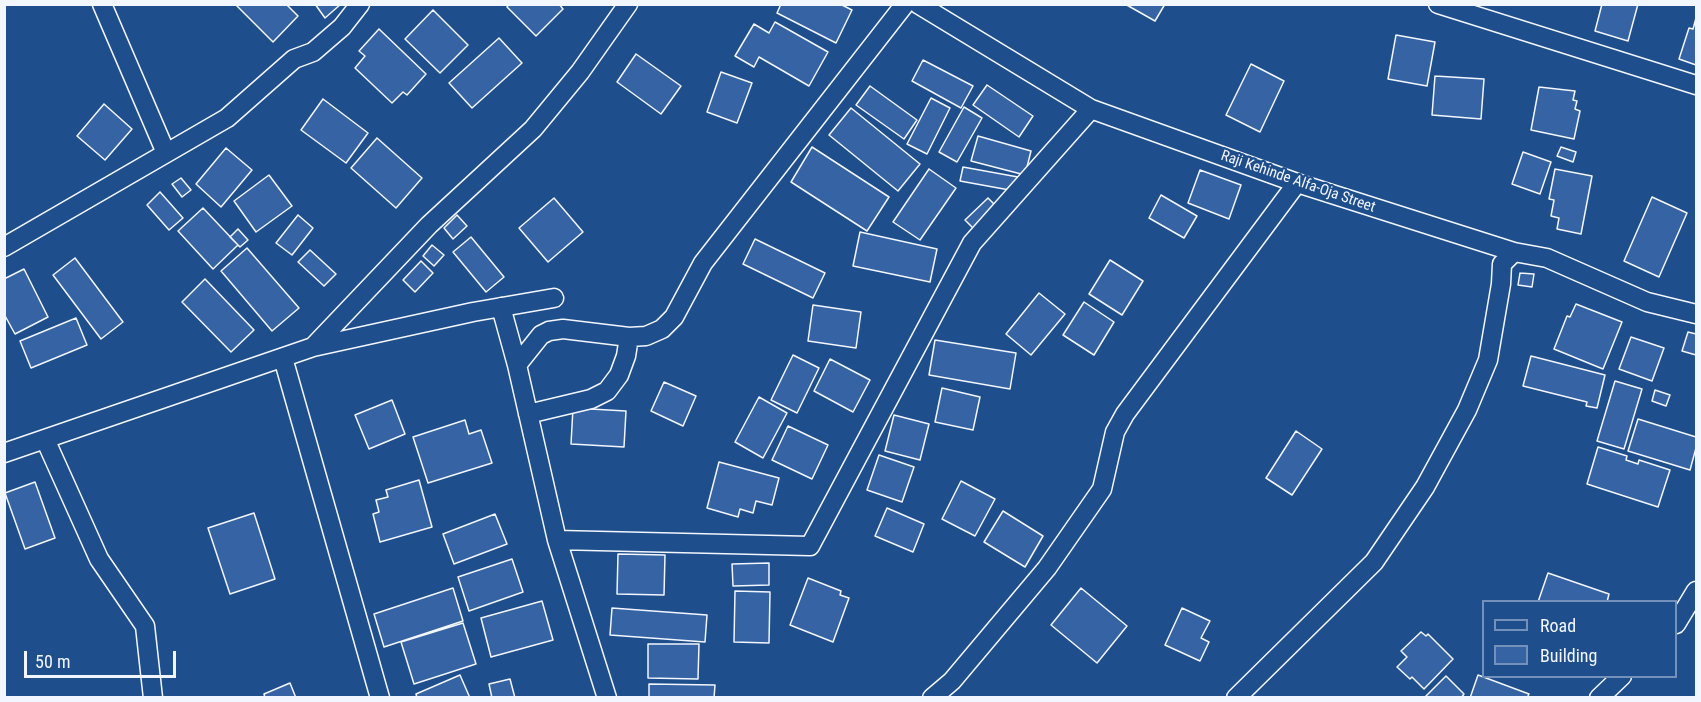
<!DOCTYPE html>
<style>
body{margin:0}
#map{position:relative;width:1701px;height:702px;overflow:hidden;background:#1f4e8c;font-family:"Roboto Condensed",sans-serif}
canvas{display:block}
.frame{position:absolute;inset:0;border:6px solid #f2f6ff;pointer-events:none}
.legend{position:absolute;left:1482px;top:600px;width:195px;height:78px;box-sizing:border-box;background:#1f4e8c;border:2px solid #7391ba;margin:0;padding:8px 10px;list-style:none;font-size:18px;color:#f2f6ff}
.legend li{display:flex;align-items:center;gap:12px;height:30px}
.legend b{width:30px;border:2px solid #7391ba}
.scale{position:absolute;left:24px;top:651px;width:152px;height:27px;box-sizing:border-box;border:3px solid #f2f6ff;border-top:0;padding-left:8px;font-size:18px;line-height:21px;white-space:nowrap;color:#f2f6ff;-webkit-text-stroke:4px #1f4e8c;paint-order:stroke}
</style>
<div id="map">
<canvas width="1701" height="702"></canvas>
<div class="frame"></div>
<ul class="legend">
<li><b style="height:8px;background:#1f4e8c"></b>Road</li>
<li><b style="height:16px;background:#3563a3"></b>Building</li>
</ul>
<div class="scale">50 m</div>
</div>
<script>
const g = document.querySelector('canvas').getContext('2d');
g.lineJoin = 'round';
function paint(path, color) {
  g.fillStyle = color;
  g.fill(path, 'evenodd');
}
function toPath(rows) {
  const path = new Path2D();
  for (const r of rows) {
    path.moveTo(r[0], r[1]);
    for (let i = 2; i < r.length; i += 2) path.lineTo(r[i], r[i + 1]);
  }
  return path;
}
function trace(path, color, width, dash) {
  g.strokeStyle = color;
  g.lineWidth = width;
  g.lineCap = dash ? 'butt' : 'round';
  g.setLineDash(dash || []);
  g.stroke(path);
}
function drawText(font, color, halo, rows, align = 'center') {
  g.font = font + ' "Roboto Condensed",sans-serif';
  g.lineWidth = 4.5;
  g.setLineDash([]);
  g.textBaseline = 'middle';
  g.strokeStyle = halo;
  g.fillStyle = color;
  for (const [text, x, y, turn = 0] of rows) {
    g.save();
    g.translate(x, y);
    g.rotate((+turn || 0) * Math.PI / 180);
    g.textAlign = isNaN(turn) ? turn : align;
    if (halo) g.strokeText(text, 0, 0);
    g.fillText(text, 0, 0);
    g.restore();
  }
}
const building = toPath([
 [235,4,286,4,298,16,273,42,235,4],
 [315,4,341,4,325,18,315,4],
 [509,4,559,4,563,9,536,36,507,7,509,4],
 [781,4,840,4,852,10,836,43,777,13,781,4],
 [1125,4,1165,4,1155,21,1125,4],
 [1602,4,1638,4,1628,41,1595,31,1602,4],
 [433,10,468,45,440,73,405,39,433,10],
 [1696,18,1696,65,1679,59,1689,28,1693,29,1696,18],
 [775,22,828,52,809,86,759,57,754,67,735,56,754,24,769,33,775,22],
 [379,29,426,74,407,95,403,92,392,103,355,68,365,56,359,51,379,29],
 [1396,35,1435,42,1427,86,1388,79,1396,35],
 [499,38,522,63,472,108,449,83,499,38],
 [636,54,681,86,661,114,617,82,636,54],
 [923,60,973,86,961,108,912,81,923,60],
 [1251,64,1284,81,1260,132,1226,115,1251,64],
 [721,72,752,83,737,123,707,112,721,72],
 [1435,76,1484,79,1481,119,1432,115,1435,76],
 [987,85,1033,116,1019,137,973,105,987,85],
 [870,86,917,120,904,139,856,105,870,86],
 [1539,87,1575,91,1573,100,1577,101,1575,109,1580,111,1574,139,1531,130,1539,87],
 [931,98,950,108,927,154,907,144,931,98],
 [323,99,368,133,346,163,301,130,323,99],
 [104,104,132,129,105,160,77,136,104,104],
 [964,107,982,118,957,162,939,152,964,107],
 [851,108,920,164,898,191,829,135,851,108],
 [978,136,1031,151,1025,175,971,161,978,136],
 [377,138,422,178,396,208,351,168,377,138],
 [812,147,889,197,867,231,791,182,812,147],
 [1561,147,1576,152,1573,162,1557,156,1561,147],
 [226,148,252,170,221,207,196,184,226,148],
 [1523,152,1551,162,1540,194,1512,184,1523,152],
 [963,167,1018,177,1015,191,960,181,963,167],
 [929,169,956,188,920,240,893,222,929,169],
 [1555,169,1592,176,1581,234,1557,229,1559,218,1551,216,1554,200,1549,199,1555,169],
 [1200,170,1241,185,1229,219,1188,203,1200,170],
 [269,175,292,206,256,232,234,201,269,175],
 [181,178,191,190,182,197,172,184,181,178],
 [160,192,183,218,169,230,147,205,160,192],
 [1161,195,1197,216,1184,238,1149,218,1161,195],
 [1652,197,1687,213,1659,277,1624,261,1652,197],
 [554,198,583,232,548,262,519,228,554,198],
 [988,198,998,208,976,231,965,220,988,198],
 [203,208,238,245,213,269,178,231,203,208],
 [298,215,313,228,292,255,276,243,298,215],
 [457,215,467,226,453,239,444,228,457,215],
 [238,229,248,240,240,247,230,237,238,229],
 [860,232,937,249,930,282,853,266,860,232],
 [471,237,504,277,486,292,453,252,471,237],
 [755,239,825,273,813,298,743,264,755,239],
 [432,245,444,255,434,266,423,256,432,245],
 [247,248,299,308,272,331,221,271,247,248],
 [310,250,336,274,324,286,298,262,310,250],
 [75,258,123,322,101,339,53,275,75,258],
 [1110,260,1143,281,1122,315,1089,294,1110,260],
 [421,261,433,273,415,292,403,280,421,261],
 [24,269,48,317,15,334,4,314,4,279,24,269],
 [1520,273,1534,274,1532,287,1518,285,1520,273],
 [205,279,254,330,231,352,182,302,205,279],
 [1039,293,1065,314,1031,355,1006,334,1039,293],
 [1084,302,1114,322,1094,355,1063,335,1084,302],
 [1576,304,1622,322,1603,369,1554,349,1567,316,1570,317,1576,304],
 [813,305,861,312,856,348,808,341,813,305],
 [76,318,87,345,31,368,20,341,76,318],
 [1688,332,1696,334,1696,355,1682,351,1688,332],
 [1631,337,1664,348,1652,381,1619,369,1631,337],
 [935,340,1016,353,1010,389,929,375,935,340],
 [793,355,819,368,797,413,771,400,793,355],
 [1531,356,1605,375,1597,408,1586,406,1587,402,1523,386,1531,356],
 [830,359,870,380,853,412,814,391,830,359],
 [1615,381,1642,389,1624,449,1597,441,1615,381],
 [664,382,696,396,683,426,651,411,664,382],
 [942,388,980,397,973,430,935,422,942,388],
 [1655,390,1670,395,1666,406,1652,401,1655,390],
 [759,397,787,413,763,458,735,442,759,397],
 [392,400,405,434,369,449,355,415,392,400],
 [573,408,626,411,624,447,571,444,573,408],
 [894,415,929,424,920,460,885,451,894,415],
 [1638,419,1696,437,1696,448,1690,470,1628,451,1638,419],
 [465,420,469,434,481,430,492,463,428,483,413,437,465,420],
 [788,426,828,445,812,479,772,460,788,426],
 [1296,431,1322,449,1292,495,1266,478,1296,431],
 [1598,447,1627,456,1626,460,1638,464,1639,460,1670,470,1658,507,1587,484,1598,447],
 [879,455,914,467,902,502,867,490,879,455],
 [719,462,779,478,772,505,756,501,753,513,740,509,738,517,707,508,719,462],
 [419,480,432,527,380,542,373,514,379,512,376,500,388,497,386,490,419,480],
 [961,481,995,499,975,536,942,519,961,481],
 [35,482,55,538,25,549,5,493,35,482],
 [887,508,924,524,913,552,875,536,887,508],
 [1003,511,1043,536,1025,567,984,542,1003,511],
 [254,513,275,579,230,594,208,528,254,513],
 [495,514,507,544,454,564,443,534,495,514],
 [618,554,665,555,664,595,617,594,618,554],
 [512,559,523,592,469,611,458,577,512,559],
 [769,563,769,585,733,586,732,564,769,563],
 [1548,573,1609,594,1607,602,1538,602,1548,573],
 [808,578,841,591,840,595,849,598,833,642,790,625,808,578],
 [453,588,463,621,384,647,374,614,453,588],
 [1081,588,1127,626,1097,663,1051,625,1081,588],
 [735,591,770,592,769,643,734,642,735,591],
 [542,601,553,640,491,657,481,618,542,601],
 [612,608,707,615,705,642,610,635,612,608],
 [1182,608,1210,621,1201,638,1209,642,1200,661,1165,645,1182,608],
 [463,623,476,664,414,684,401,642,463,623],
 [1421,632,1426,636,1428,634,1453,659,1424,689,1412,677,1410,679,1397,667,1407,657,1401,651,1421,632],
 [648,644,699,644,698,679,648,678,648,644],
 [460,675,470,698,417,698,416,694,460,675],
 [1478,675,1529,694,1527,698,1470,698,1478,675],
 [1446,676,1464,694,1461,698,1424,698,1446,676],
 [510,679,515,698,492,698,489,684,510,679],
 [290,683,296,698,265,698,264,694,290,683],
 [649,684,715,685,714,698,649,698,649,684]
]);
const minor = toPath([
 [102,4,166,153],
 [918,4,1091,109,1297,183,1514,252,1547,258,1647,302,1696,314],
 [1438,4,1696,85],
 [4,247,227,118,294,59,313,52,342,27,360,4],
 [501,307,517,365,557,540,607,698],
 [313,347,429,225,533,129,580,72,628,4],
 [283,358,380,698],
 [517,365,541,335,549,331,563,329,629,337,646,336,662,329,674,317,703,263,905,4],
 [528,414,591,399,607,391,619,375,626,356,629,337],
 [45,439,99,559,145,626,153,698],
 [4,453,313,347,473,312,554,298],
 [557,540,810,546,972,243,1091,109],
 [1676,624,1696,591],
 [932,698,952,681,1047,568,1102,489,1115,432,1125,414,1297,183],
 [1236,698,1374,562,1425,487,1467,410,1488,360,1501,284,1502,264,1514,252],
 [1599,698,1622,676]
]);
const streetNames = [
 ["Raji Kehinde Alfa-Oja Street",1298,182,19]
];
paint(building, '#3563a3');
trace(building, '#f2f6ff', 1.5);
trace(minor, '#f2f6ff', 21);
trace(minor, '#1f4e8c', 18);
drawText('15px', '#f2f6ff', '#1f4e8c', streetNames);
</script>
